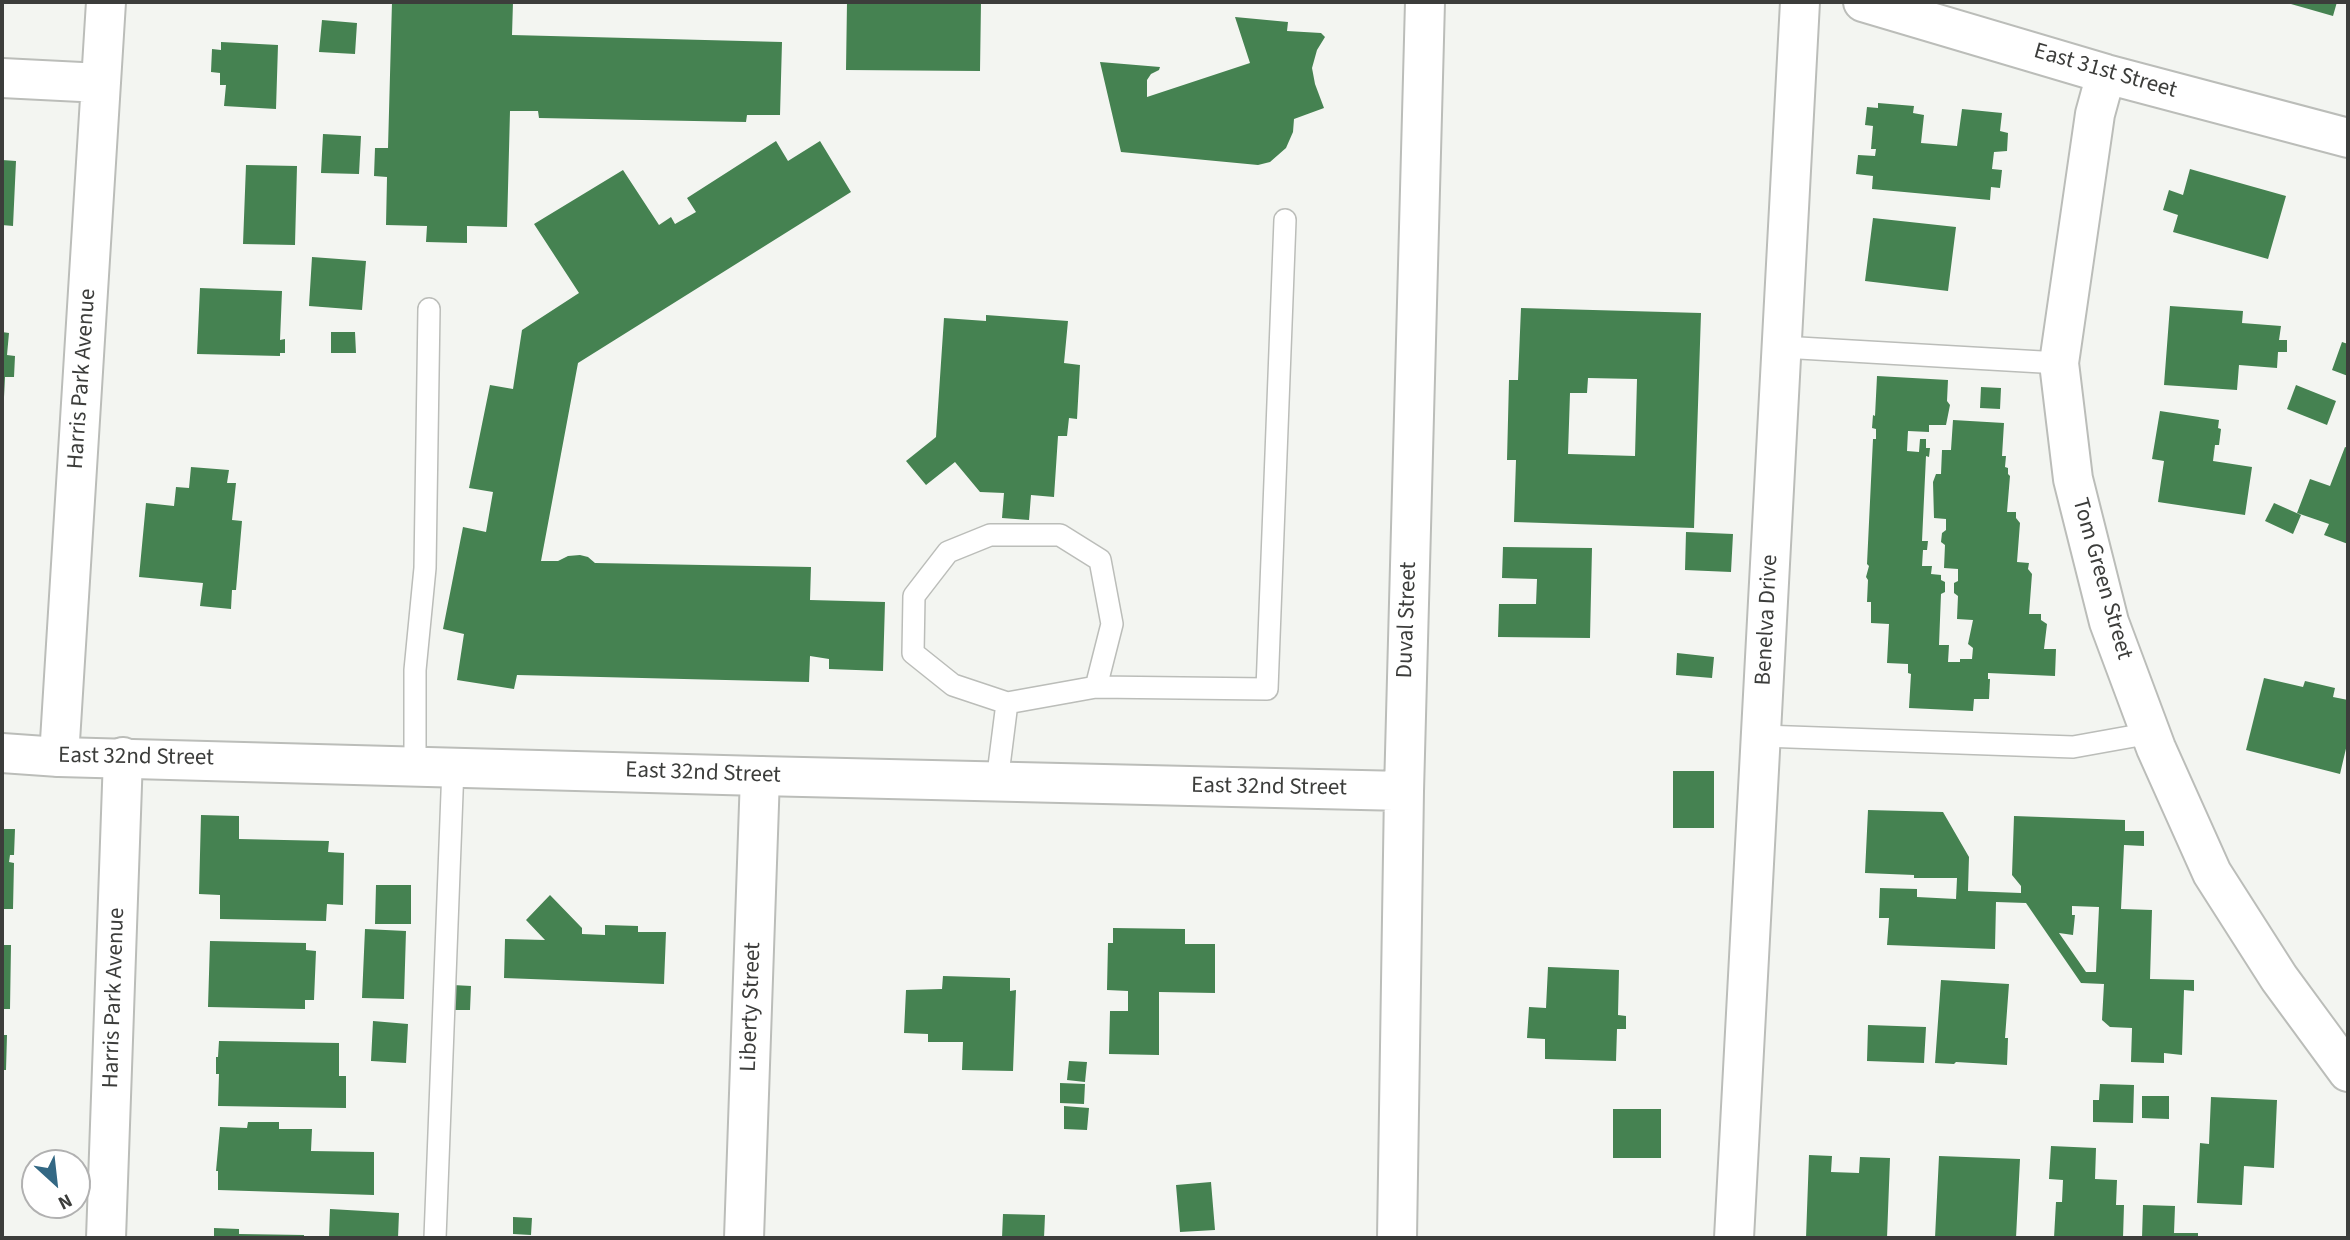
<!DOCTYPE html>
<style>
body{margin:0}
#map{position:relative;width:2350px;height:1240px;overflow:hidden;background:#f3f5f1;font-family:"Source Sans 3",sans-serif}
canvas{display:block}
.frame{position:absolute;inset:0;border:4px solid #3c3d3b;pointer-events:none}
.north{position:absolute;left:21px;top:1149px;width:70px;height:70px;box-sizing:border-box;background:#fff;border:2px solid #b1b1b1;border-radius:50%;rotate:153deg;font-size:19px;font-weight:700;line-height:28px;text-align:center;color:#3c3d3b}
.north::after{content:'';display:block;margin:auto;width:24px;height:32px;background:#336884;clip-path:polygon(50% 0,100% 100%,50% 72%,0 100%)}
</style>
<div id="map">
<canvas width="2350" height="1240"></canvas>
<div class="frame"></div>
<div class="north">N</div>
</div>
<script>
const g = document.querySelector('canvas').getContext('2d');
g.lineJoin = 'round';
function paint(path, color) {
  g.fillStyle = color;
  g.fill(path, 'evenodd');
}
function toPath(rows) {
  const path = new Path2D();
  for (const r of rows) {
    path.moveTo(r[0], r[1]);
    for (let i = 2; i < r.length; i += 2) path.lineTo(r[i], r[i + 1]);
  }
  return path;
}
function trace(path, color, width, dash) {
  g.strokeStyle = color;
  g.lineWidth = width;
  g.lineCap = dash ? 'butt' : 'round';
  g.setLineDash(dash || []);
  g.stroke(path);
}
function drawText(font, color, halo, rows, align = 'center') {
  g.font = font + ' "Source Sans 3",sans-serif';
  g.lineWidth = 7;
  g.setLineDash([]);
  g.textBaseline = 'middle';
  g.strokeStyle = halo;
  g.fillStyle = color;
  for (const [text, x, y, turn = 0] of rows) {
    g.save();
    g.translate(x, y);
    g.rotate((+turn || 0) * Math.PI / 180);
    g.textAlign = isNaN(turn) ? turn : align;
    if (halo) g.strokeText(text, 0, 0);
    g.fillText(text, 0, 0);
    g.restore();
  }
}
const building = toPath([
 [392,2,513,2,512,35,782,42,780,115,747,115,746,122,539,118,538,111,510,111,507,227,467,226,467,243,426,242,427,226,386,225,387,177,374,176,375,148,388,148],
 [847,2,981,2,980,71,846,70],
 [2284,2,2337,2,2333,16],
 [1235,17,1288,22,1287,31,1321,33,1325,37,1317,50,1312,68,1315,84,1324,108,1294,119,1293,132,1286,148,1270,162,1258,165,1121,152,1100,62,1160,67,1159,70,1151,74,1147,80,1147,97,1250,63],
 [322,20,357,23,355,54,319,52],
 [221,42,278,45,276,109,224,106,226,85,220,85,220,73,211,72,212,49,221,50],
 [1878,103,1914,106,1913,113,1924,115,1921,143,1957,146,1962,109,2002,113,2000,131,2008,133,2007,151,1994,152,1992,169,2002,170,2000,188,1991,187,1990,200,1872,189,1873,176,1856,174,1858,155,1875,156,1876,149,1871,149,1873,126,1865,125,1867,107,1878,108],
 [323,134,361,136,359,174,321,173],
 [776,141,788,161,820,141,851,192,578,363,541,561,558,561,568,556,580,555,588,557,595,563,811,567,810,600,885,602,883,671,829,669,829,659,810,656,809,682,517,675,514,689,457,680,464,634,443,629,463,527,486,532,493,492,469,488,490,385,513,389,522,330,579,293,534,224,623,170,659,225,671,217,675,224,696,212,687,198],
 [2,160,16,161,13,226,2,225],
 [246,165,297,166,295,245,243,244],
 [2190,169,2286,196,2268,259,2173,232,2178,215,2163,210,2169,190,2183,195],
 [1873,218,1956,227,1948,291,1865,281],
 [312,257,366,261,362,310,309,306],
 [200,288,282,291,280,340,285,339,285,353,280,353,280,356,197,354],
 [2170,306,2243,311,2242,323,2281,326,2279,340,2287,340,2287,352,2278,352,2277,368,2239,365,2237,390,2164,385],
 [1521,308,1701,313,1694,528,1514,522,1516,460,1507,460,1509,380,1518,380],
 [1588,378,1637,379,1635,456,1568,454,1570,393,1587,393],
 [986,315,1068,321,1064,363,1080,365,1077,419,1069,418,1067,436,1058,436,1054,497,1031,495,1029,520,1002,518,1004,493,980,492,955,462,926,485,906,461,936,437,944,318,986,321],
 [2,332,9,333,7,355,15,356,14,377,5,377,4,397,2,397],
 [331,332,355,332,356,353,331,353],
 [2342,342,2348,344,2348,376,2332,370],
 [1877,376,1948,380,1947,401,1950,405,1946,425,1929,425,1929,432,1908,431,1907,451,1919,452,1920,439,1926,439,1926,448,1930,448,1929,457,1926,456,1922,541,1928,541,1927,550,1923,550,1922,566,1932,566,1931,574,1941,575,1941,580,1945,582,1945,592,1941,594,1939,645,1949,645,1948,662,1960,662,1960,659,1972,659,1973,648,1968,644,1973,620,1957,619,1958,596,1954,593,1954,583,1958,581,1958,569,1944,568,1945,545,1941,542,1942,533,1946,530,1946,519,1934,518,1933,482,1936,474,1941,474,1942,450,1951,450,1953,420,2004,423,2002,456,2006,456,2005,467,2008,468,2008,474,2010,476,2007,512,2016,512,2016,518,2020,523,2017,562,2029,563,2028,569,2032,574,2029,614,2041,614,2041,620,2047,624,2044,649,2056,649,2055,676,1988,673,1988,679,1990,679,1989,699,1974,699,1973,711,1909,708,1911,674,1908,673,1908,664,1887,663,1889,624,1871,623,1871,602,1867,602,1868,580,1866,577,1869,566,1867,564,1873,439,1876,439,1876,429,1872,428,1873,415,1875,416],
 [2296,385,2336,401,2327,425,2287,409],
 [1981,387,2001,388,2000,409,1980,408],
 [2160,411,2219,420,2218,428,2221,429,2219,445,2215,445,2213,461,2252,467,2245,515,2158,502,2164,461,2152,459],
 [2345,447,2348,448,2348,544,2324,535,2329,524,2297,513,2310,479,2330,486],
 [191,467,229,470,227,483,236,483,232,520,242,521,236,590,232,590,231,609,200,606,203,583,139,577,146,503,174,506,176,487,189,488],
 [2274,503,2301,515,2293,534,2265,521],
 [1686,532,1733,534,1731,572,1685,570],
 [1503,547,1592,548,1590,638,1498,637,1499,604,1536,604,1537,579,1502,578],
 [1677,653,1714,657,1712,678,1676,675],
 [2264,678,2303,687,2305,681,2335,688,2333,697,2348,700,2348,740,2340,774,2246,750],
 [1673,771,1714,771,1714,828,1673,828],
 [1868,810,1943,812,1969,857,1968,891,2021,893,2021,886,2012,875,2014,816,2125,820,2125,831,2144,831,2144,846,2124,845,2121,909,2152,910,2150,979,2194,980,2194,991,2184,990,2182,1055,2164,1053,2164,1063,2131,1062,2132,1028,2110,1027,2102,1020,2104,984,2081,983,2026,903,1996,902,1995,949,1887,945,1889,918,1879,918,1880,888,1917,889,1917,897,1956,899,1957,878,1914,878,1914,875,1865,873],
 [2072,906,2099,907,2096,972,2086,972,2059,933,2073,935,2075,915,2072,915],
 [201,815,239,816,239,839,329,841,328,852,344,853,343,905,327,904,326,921,220,919,220,895,199,894],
 [2,829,15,829,14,855,10,855,9,862,14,863,13,909,2,909],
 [376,885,411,885,411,924,375,924],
 [550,895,582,928,582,934,605,935,605,925,638,926,638,932,666,932,664,984,504,978,505,939,545,940,526,920],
 [1113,928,1185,929,1185,944,1215,944,1215,993,1159,992,1159,1055,1109,1054,1110,1011,1128,1011,1128,991,1107,990,1108,943,1113,943],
 [365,929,406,931,404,999,362,998],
 [210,941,306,943,306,950,316,951,314,1000,305,1000,305,1009,208,1007],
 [2,945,11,945,10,1009,2,1009],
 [1548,967,1619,970,1618,1015,1626,1016,1626,1029,1617,1029,1616,1061,1545,1059,1545,1039,1527,1038,1529,1007,1546,1008],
 [943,976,1010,978,1010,991,1016,990,1013,1071,962,1070,963,1042,928,1042,928,1034,904,1033,906,990,942,989],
 [1941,980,2009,984,2005,1038,2008,1038,2007,1065,1956,1062,1954,1064,1935,1063],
 [453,985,471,986,470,1010,452,1010],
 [373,1021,408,1024,406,1063,371,1061],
 [1868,1025,1926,1027,1924,1063,1867,1061],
 [2,1035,7,1035,6,1070,2,1070],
 [219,1041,339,1043,339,1076,346,1076,346,1108,218,1106,219,1074,216,1074,216,1057,218,1057],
 [1069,1061,1087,1062,1085,1082,1067,1080],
 [1060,1083,1085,1084,1084,1104,1060,1103],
 [2100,1084,2134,1085,2133,1123,2093,1122,2093,1100,2099,1100],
 [2142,1096,2169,1096,2169,1119,2142,1118],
 [2211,1097,2277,1100,2274,1168,2244,1166,2242,1205,2197,1203,2200,1143,2209,1144],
 [1064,1106,1089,1108,1087,1130,1064,1129],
 [1613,1109,1661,1109,1661,1158,1613,1158],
 [248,1122,279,1122,279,1129,312,1129,311,1151,374,1152,374,1195,218,1190,218,1171,216,1171,220,1127,247,1128],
 [2051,1146,2096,1148,2095,1179,2117,1180,2116,1205,2124,1205,2123,1238,2054,1238,2056,1202,2062,1202,2063,1180,2049,1179],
 [1809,1155,1832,1156,1831,1172,1859,1173,1860,1157,1890,1158,1887,1238,1806,1238],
 [1939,1156,2020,1159,2016,1238,1935,1238],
 [1211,1182,1215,1230,1180,1232,1176,1185],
 [2143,1205,2175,1206,2174,1233,2198,1233,2198,1238,2142,1238],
 [330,1209,399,1213,398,1238,329,1238],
 [1003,1214,1045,1215,1044,1238,1002,1238],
 [513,1217,532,1218,531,1235,513,1234],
 [214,1228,239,1229,239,1234,304,1235,304,1238,214,1238]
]);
const lane = toPath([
 [1782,347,2059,363],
 [1096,687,1267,689,1285,220],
 [1762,736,2073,747,2151,733],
 [415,766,415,670,425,568,429,309],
 [997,782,1007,703,953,685,913,653,914,596,948,552,990,535,1060,535,1100,560,1112,624,1096,687,1007,703],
 [435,1238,453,767]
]);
const street = toPath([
 [1863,2,2106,74,2348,138],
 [2106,74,2095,114,2059,363,2073,479,2109,622,2156,748,2212,873,2279,978,2348,1072],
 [2,78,101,83],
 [59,757,106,2],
 [106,1238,123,757],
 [744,1238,760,776],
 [1734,1238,1800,2]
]);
const secondary = toPath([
 [2,753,59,757,760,776,1404,791],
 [1397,1238,1404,791,1425,2]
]);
const streetNames = [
 ["East 31st Street",2105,72,16],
 ["Harris Park Avenue",83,379,-86],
 ["Tom Green Street",2101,579,74],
 ["Duval Street",1408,620,-88],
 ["Benelva Drive",1768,620,-87],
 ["East 32nd Street",136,758,1],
 ["East 32nd Street",703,774,2],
 ["East 32nd Street",1269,788,1],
 ["Harris Park Avenue",115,998,-88],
 ["Liberty Street",752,1007,-88]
];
paint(building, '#458251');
trace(lane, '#bbbdb9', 24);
trace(street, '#bbbdb9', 42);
trace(secondary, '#bbbdb9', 42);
trace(lane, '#fff', 21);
trace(street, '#fff', 38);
trace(secondary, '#fff', 38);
drawText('23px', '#3c3d3b', '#fff', streetNames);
</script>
